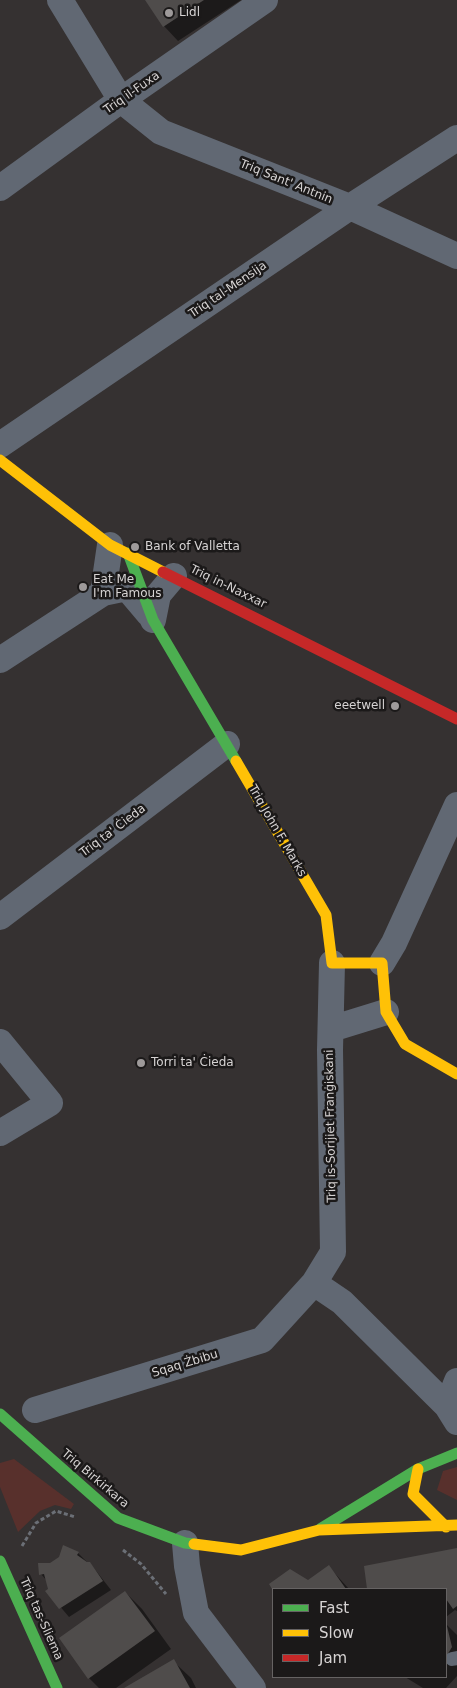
<!DOCTYPE html>
<meta charset="utf-8">
<style>
body{margin:0}
#map{position:relative;width:457px;height:1688px;overflow:hidden;background:#353131;font-family:"DejaVu Sans",sans-serif}
canvas{display:block}
.legend{position:absolute;left:272px;top:1588px;width:175px;height:90px;box-sizing:border-box;background:#1b1919;border:1px solid #666363;margin:0;padding:6px 9px;list-style:none;font-size:15px;color:#d6d3d3}
.legend li{display:flex;align-items:center;gap:10px;height:25px}
.legend b{width:25px;border:1px solid #666363}
</style>
<div id="map">
<canvas width="457" height="1688"></canvas>
<ul class="legend">
<li><b style="height:6px;background:#4caf50"></b>Fast</li>
<li><b style="height:6px;background:#ffc107"></b>Slow</li>
<li><b style="height:6px;background:#c62828"></b>Jam</li>
</ul>
</div>
<script>
const g = document.querySelector('canvas').getContext('2d');
g.lineJoin = 'round';
function paint(path, color) {
  g.fillStyle = color;
  g.fill(path, 'evenodd');
}
function toPath(rows) {
  const path = new Path2D();
  for (const r of rows) {
    path.moveTo(r[0], r[1]);
    for (let i = 2; i < r.length; i += 2) path.lineTo(r[i], r[i + 1]);
  }
  return path;
}
function trace(path, color, width, dash) {
  g.strokeStyle = color;
  g.lineWidth = width;
  g.lineCap = dash ? 'butt' : 'round';
  g.setLineDash(dash || []);
  g.stroke(path);
}
function drawText(font, color, halo, rows, align = 'center') {
  g.font = font + ' "DejaVu Sans",sans-serif';
  g.lineWidth = 5;
  g.setLineDash([]);
  g.textBaseline = 'middle';
  g.strokeStyle = halo;
  g.fillStyle = color;
  for (const [text, x, y, turn = 0] of rows) {
    g.save();
    g.translate(x, y);
    g.rotate((+turn || 0) * Math.PI / 180);
    g.textAlign = isNaN(turn) ? turn : align;
    if (halo) g.strokeText(text, 0, 0);
    g.fillText(text, 0, 0);
    g.restore();
  }
}
const green = toPath([
 [14,1459,74,1504,71,1509,55,1505,40,1511,18,1532,0,1487,0,1463],
 [457,1467,457,1500,437,1490,443,1471]
]);
const shadow = toPath([
 [146,0,241,0,178,41,164,26],
 [64,1547,78,1553,87,1562,85,1564,90,1563,111,1590,69,1617,47,1591,49,1589,47,1581,41,1574,60,1558],
 [457,1549,457,1611,455,1610,446,1617,446,1589,368,1589],
 [329,1567,349,1589,274,1589,270,1584,308,1581],
 [125,1592,142,1609,171,1649,116,1688,99,1688,89,1678],
 [446,1624,457,1635,457,1676,446,1688,423,1688,405,1677,446,1677],
 [173,1661,191,1678,196,1688,127,1688]
]);
const building = toPath([
 [145,0,204,0,163,27],
 [63,1545,79,1552,77,1555,87,1562,90,1562,103,1581,59,1609,45,1591,48,1589,44,1574,39,1575,38,1563,50,1563,59,1557],
 [457,1548,457,1606,453,1609,446,1599,446,1589,367,1589,364,1566],
 [329,1565,346,1589,272,1589,269,1584,290,1569,308,1580],
 [125,1591,155,1631,88,1679,59,1638],
 [446,1622,452,1647,446,1657],
 [174,1659,190,1688,124,1688]
]);
const path = toPath([
 [22,1546,36,1523,56,1511,75,1517],
 [123,1550,141,1564,166,1594]
]);
const lane = toPath([
 [452,1659,457,1658]
]);
const street = toPath([
 [60,0,121,100,161,132,350,207,457,256],
 [0,188,121,100,265,0],
 [0,445,350,207,457,138],
 [103,593,110,545],
 [153,620,158,595,174,576],
 [0,660,103,593,127,588,149,614],
 [0,917,227,744],
 [382,963,394,943,457,805],
 [331,1029,386,1012],
 [0,1042,50,1103,0,1133],
 [314,1283,342,1302,447,1406,457,1422],
 [447,1406,457,1381],
 [35,1410,262,1340,314,1283,333,1252,330,1050,332,963],
 [185,1543,187,1566,196,1613,253,1688]
]);
const fast = toPath([
 [128,553,153,620,236,761],
 [0,1414,118,1518,185,1543,194,1544],
 [320,1529,418,1469,457,1453],
 [0,1561,57,1688]
]);
const slow = toPath([
 [0,460,110,545,163,572],
 [236,761,326,915,332,963,382,963,386,1012,405,1044,457,1074],
 [418,1469,413,1494,446,1527],
 [194,1544,241,1550,319,1530,457,1525]
]);
const jam = toPath([
 [163,572,457,719]
]);
const markers = [
 [169,13,5,"#9e9a9a"],
 [135,547,5,"#9e9a9a"],
 [83,587,5,"#9e9a9a"],
 [395,706,5,"#9e9a9a"],
 [141,1063,5,"#9e9a9a"]
];
const poiNames = [
 ["Lidl",179,13],
 ["Bank of Valletta",145,547],
 ["Eat Me",93,580],
 ["I'm Famous",93,594],
 ["eeetwell",385,706,"right"],
 ["Torri ta' Ċieda",151,1063]
];
const streetNames = [
 ["Triq il-Fuxa",132,93,-35],
 ["Triq Sant' Antnin",286,182,22],
 ["Triq tal-Mensija",228,290,-34],
 ["Triq in-Naxxar",228,587,26],
 ["Triq ta' Ċieda",113,831,-37],
 ["Triq John F. Marks",277,831,60],
 ["Triq is-Sorijiet Franġiskani",331,1126,-91],
 ["Sqaq Żbibu",185,1364,-17],
 ["Triq Birkirkara",95,1479,40],
 ["Triq tas-Sliema",41,1619,66]
];
paint(green, '#58302c');
paint(shadow, '#0007');
paint(building, '#4f4c4b');
trace(path, '#6b6f76', 3, [4, 2.5]);
trace(lane, '#616873', 14);
trace(street, '#616873', 26);
trace(fast, '#4caf50', 11);
trace(slow, '#ffc107', 11);
trace(jam, '#c62828', 11);
for (const [x, y, r, color] of markers) {
  const dot = new Path2D();
  dot.arc(x, y, r, 0, 2 * Math.PI);
  g.fillStyle = color;
  g.fill(dot);
  trace(dot, '#1b1919', 2);
}
drawText('12px', '#d6d3d3', '#1b1919', poiNames, 'left');
drawText('12px', '#d6d3d3', '#1b1919', streetNames);
</script>
